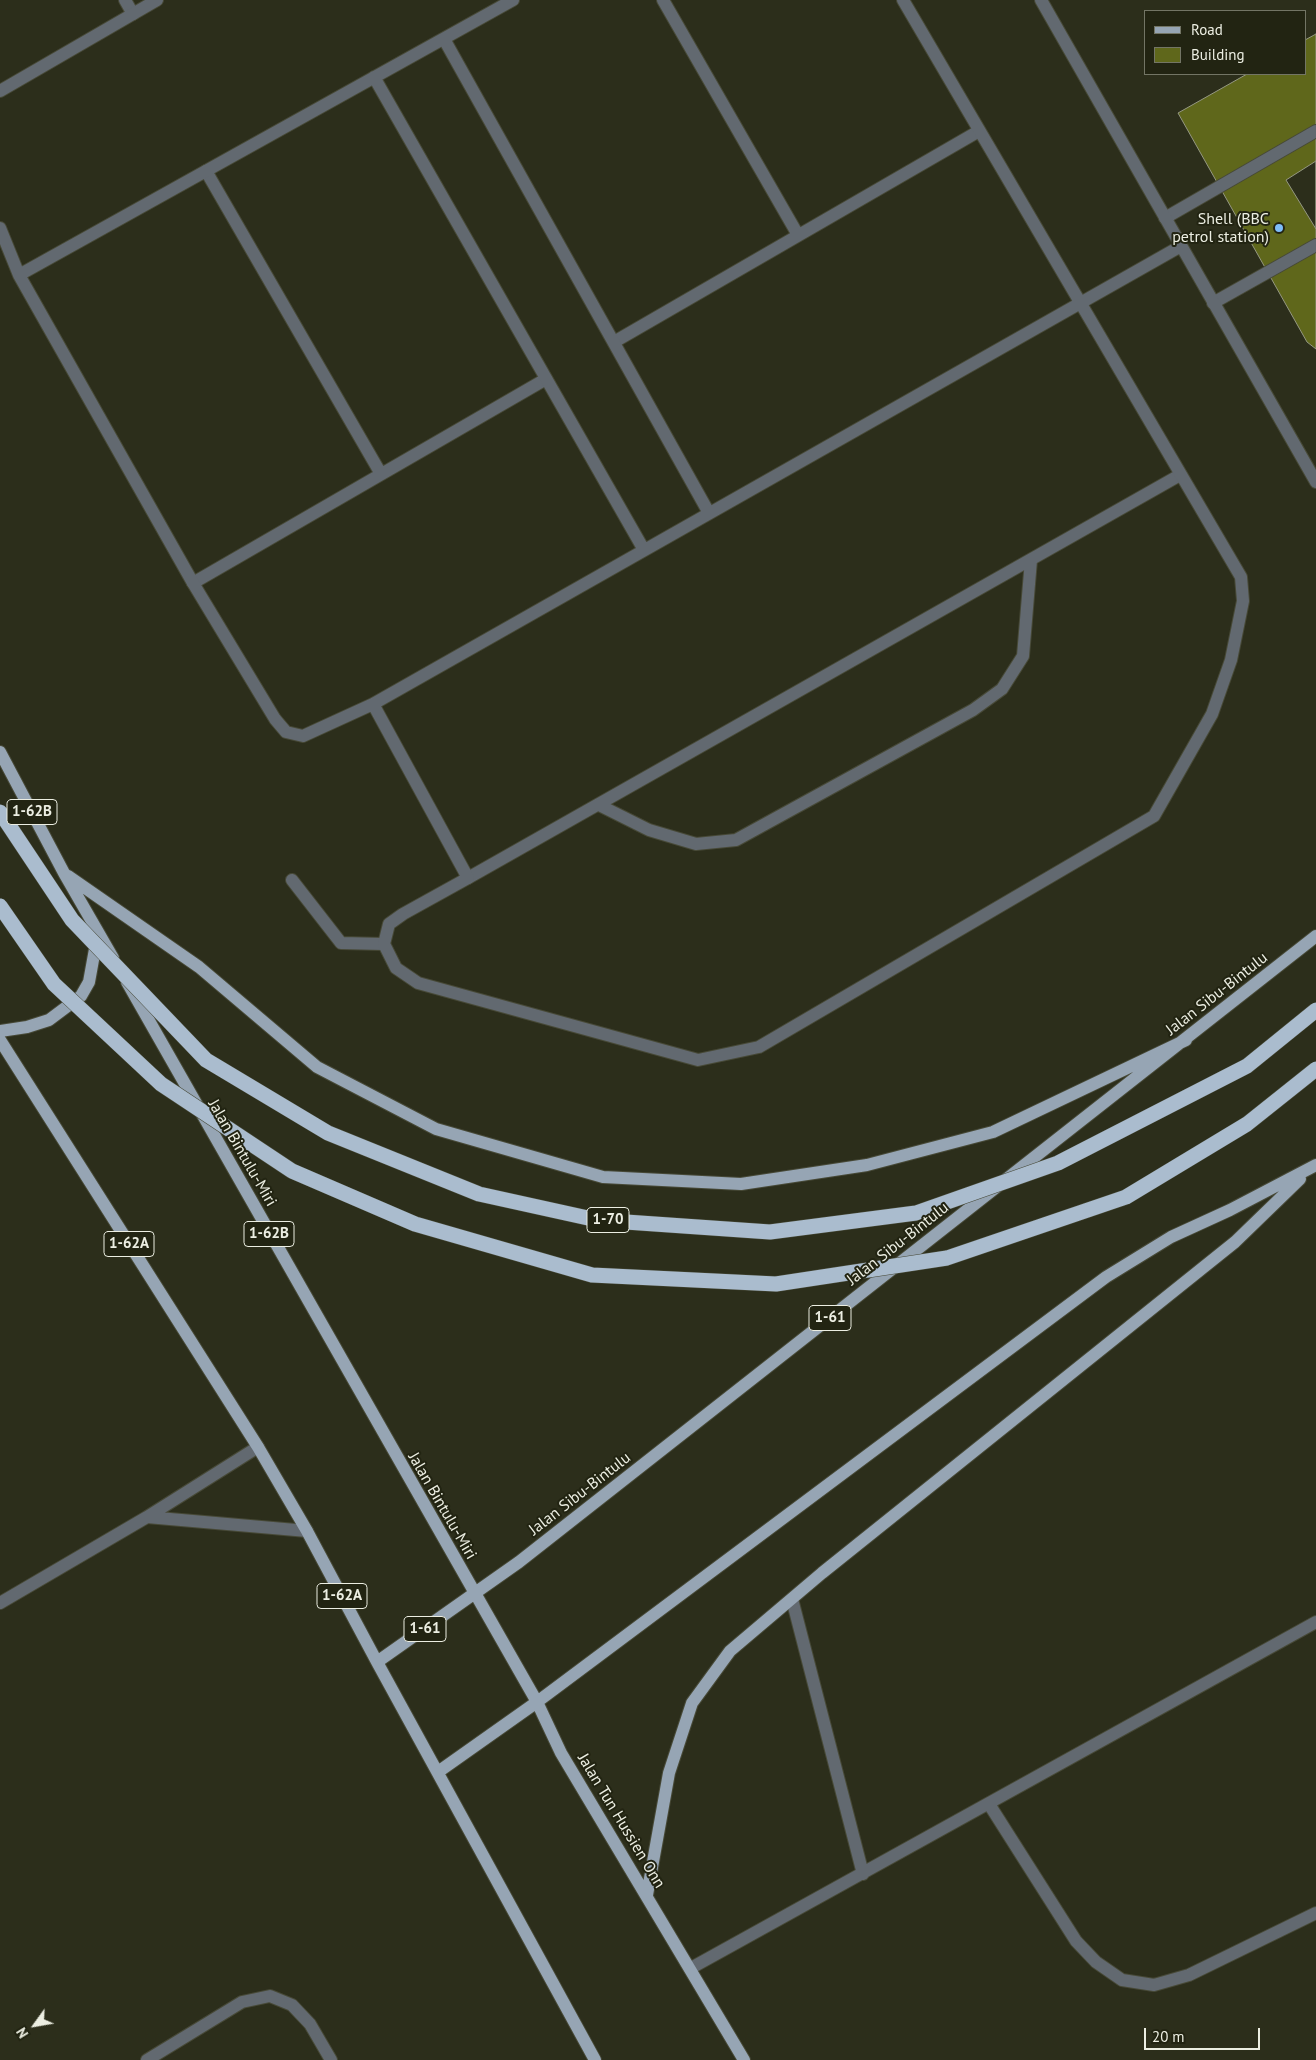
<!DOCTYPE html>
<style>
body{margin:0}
#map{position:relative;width:1316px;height:2060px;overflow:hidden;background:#2c2e1b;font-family:"PT Sans",sans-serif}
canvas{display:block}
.legend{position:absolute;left:1144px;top:10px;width:162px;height:65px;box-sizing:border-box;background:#222412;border:1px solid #737565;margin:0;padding:6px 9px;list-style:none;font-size:15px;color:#eceee2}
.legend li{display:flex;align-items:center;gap:10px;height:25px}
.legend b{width:25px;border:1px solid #737565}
.north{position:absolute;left:10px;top:2000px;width:50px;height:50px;-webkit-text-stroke:4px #222412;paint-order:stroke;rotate:238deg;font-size:14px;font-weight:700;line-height:20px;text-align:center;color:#eceee2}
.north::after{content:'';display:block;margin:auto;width:18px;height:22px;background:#eceee2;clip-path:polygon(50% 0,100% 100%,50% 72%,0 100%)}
.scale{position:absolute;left:1144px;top:2028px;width:116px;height:22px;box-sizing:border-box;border:2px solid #eceee2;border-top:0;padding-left:6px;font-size:15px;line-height:18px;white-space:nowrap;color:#eceee2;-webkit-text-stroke:4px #222412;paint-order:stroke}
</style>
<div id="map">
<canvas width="1316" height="2060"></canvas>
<ul class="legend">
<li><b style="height:6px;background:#96a5b4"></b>Road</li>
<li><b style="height:14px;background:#5f671b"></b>Building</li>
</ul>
<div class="north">N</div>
<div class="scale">20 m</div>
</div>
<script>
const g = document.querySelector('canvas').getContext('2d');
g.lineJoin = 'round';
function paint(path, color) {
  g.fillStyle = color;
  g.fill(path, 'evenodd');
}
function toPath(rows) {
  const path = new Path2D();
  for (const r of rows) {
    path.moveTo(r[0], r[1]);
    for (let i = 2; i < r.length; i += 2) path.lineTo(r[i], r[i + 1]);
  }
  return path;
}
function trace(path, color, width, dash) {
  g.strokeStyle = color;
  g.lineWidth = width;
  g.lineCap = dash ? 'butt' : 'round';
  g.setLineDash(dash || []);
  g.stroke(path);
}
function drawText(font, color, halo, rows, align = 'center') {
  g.font = font + ' "PT Sans",sans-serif';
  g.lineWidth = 4;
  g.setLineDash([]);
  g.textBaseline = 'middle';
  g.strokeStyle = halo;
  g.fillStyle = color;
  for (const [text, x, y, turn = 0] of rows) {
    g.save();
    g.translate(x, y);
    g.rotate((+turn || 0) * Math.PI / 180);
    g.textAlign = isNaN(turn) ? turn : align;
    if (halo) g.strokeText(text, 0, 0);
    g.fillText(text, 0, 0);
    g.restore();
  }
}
const building = toPath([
 [1316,34,1316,349,1307,342,1178,113,1247,74,1305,74,1305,40,1316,34],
 [1316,161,1316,229,1286,180,1316,161]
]);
const lane = toPath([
 [125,0,133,14],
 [663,0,798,235],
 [206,171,381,474],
 [1165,218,1316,131],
 [1213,303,1316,245],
 [614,342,979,131],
 [193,583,546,379],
 [599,805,649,830,696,844,736,840,973,710,1002,689,1023,656,1031,560],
 [468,878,1180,475],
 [292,880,341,943,384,944],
 [792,1599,863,1874],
 [989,1804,1076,1941,1096,1962,1122,1980,1154,1985,1189,1975,1316,1913],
 [691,1968,1316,1622]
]);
const street = toPath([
 [1041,0,1316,482],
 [444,39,709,513],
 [374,77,644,550],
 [0,91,157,0],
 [0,228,19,275,193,583,275,719,286,732,303,736,373,704,1181,246],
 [19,275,513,0],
 [373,704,468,878,403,914,389,924,384,944,396,968,418,983,698,1060,759,1047,1154,816,1212,714,1231,660,1243,601,1241,577,903,0],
 [147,1517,307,1531],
 [0,1603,147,1517,258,1447],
 [147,2060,242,2002,270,1996,292,2005,310,2024,331,2060]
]);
const primary = toPath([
 [0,752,64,873,113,958],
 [68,876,199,967,317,1067,436,1129,603,1177,741,1184,867,1165,993,1132,1186,1040],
 [127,982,537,1702,561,1753,744,2060],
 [0,1031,27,1027,49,1020,81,996,89,982,97,938],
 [0,1040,258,1447,307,1531,377,1662,595,2060],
 [377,1662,519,1562,1316,936],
 [438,1772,537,1702,1106,1277,1171,1237,1230,1210,1316,1165],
 [647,1895,669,1773,692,1703,730,1651,822,1573,1235,1242,1300,1179]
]);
const highwayBridge = toPath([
 [0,812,72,920,206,1060,328,1133,479,1194,597,1220,770,1232,916,1213,1058,1163,1247,1066,1316,1010],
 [0,906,54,984,161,1084,292,1171,415,1224,592,1275,776,1284,947,1258,1126,1197,1247,1124,1316,1069]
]);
const markers = [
 [1279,228,5,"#7ebdf9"]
];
const shields = [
 [32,812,50],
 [608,1220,42],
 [269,1234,50],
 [129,1244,50],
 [830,1318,42],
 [342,1596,50],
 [425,1629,42]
];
const shieldNames = [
 ["1-62B",32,812],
 ["1-70",608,1220],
 ["1-62B",269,1234],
 ["1-62A",129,1244],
 ["1-61",830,1318],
 ["1-62A",342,1596],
 ["1-61",425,1629]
];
const poiNames = [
 ["Shell (BBC",1269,219],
 ["petrol station)",1269,237]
];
const streetNames = [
 ["Jalan Sibu-Bintulu",1217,994,-38],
 ["Jalan Bintulu-Miri",242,1153,60],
 ["Jalan Sibu-Bintulu",898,1244,-38],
 ["Jalan Sibu-Bintulu",580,1494,-38],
 ["Jalan Bintulu-Miri",442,1506,60],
 ["Jalan Tun Hussien Onn",621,1821,59]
];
paint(building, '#5f671b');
trace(building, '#959882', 1);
trace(lane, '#474937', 14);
trace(street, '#474937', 14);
trace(primary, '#474937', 14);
trace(lane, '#626970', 12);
trace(street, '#626970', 12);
trace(primary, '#96a5b4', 12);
trace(highwayBridge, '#474937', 16, []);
trace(highwayBridge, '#aabcce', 15);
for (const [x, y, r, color] of markers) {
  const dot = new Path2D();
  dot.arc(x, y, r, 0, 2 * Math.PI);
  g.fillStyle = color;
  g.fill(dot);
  trace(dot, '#222412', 2);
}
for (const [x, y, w] of shields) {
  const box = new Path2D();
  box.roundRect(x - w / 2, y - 12.5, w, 25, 4);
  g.fillStyle = '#222412';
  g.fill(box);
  trace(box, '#eceee2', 1);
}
drawText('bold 15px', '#eceee2', null, shieldNames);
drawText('16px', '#eceee2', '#222412', poiNames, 'right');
drawText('16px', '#eceee2', '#222412', streetNames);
</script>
